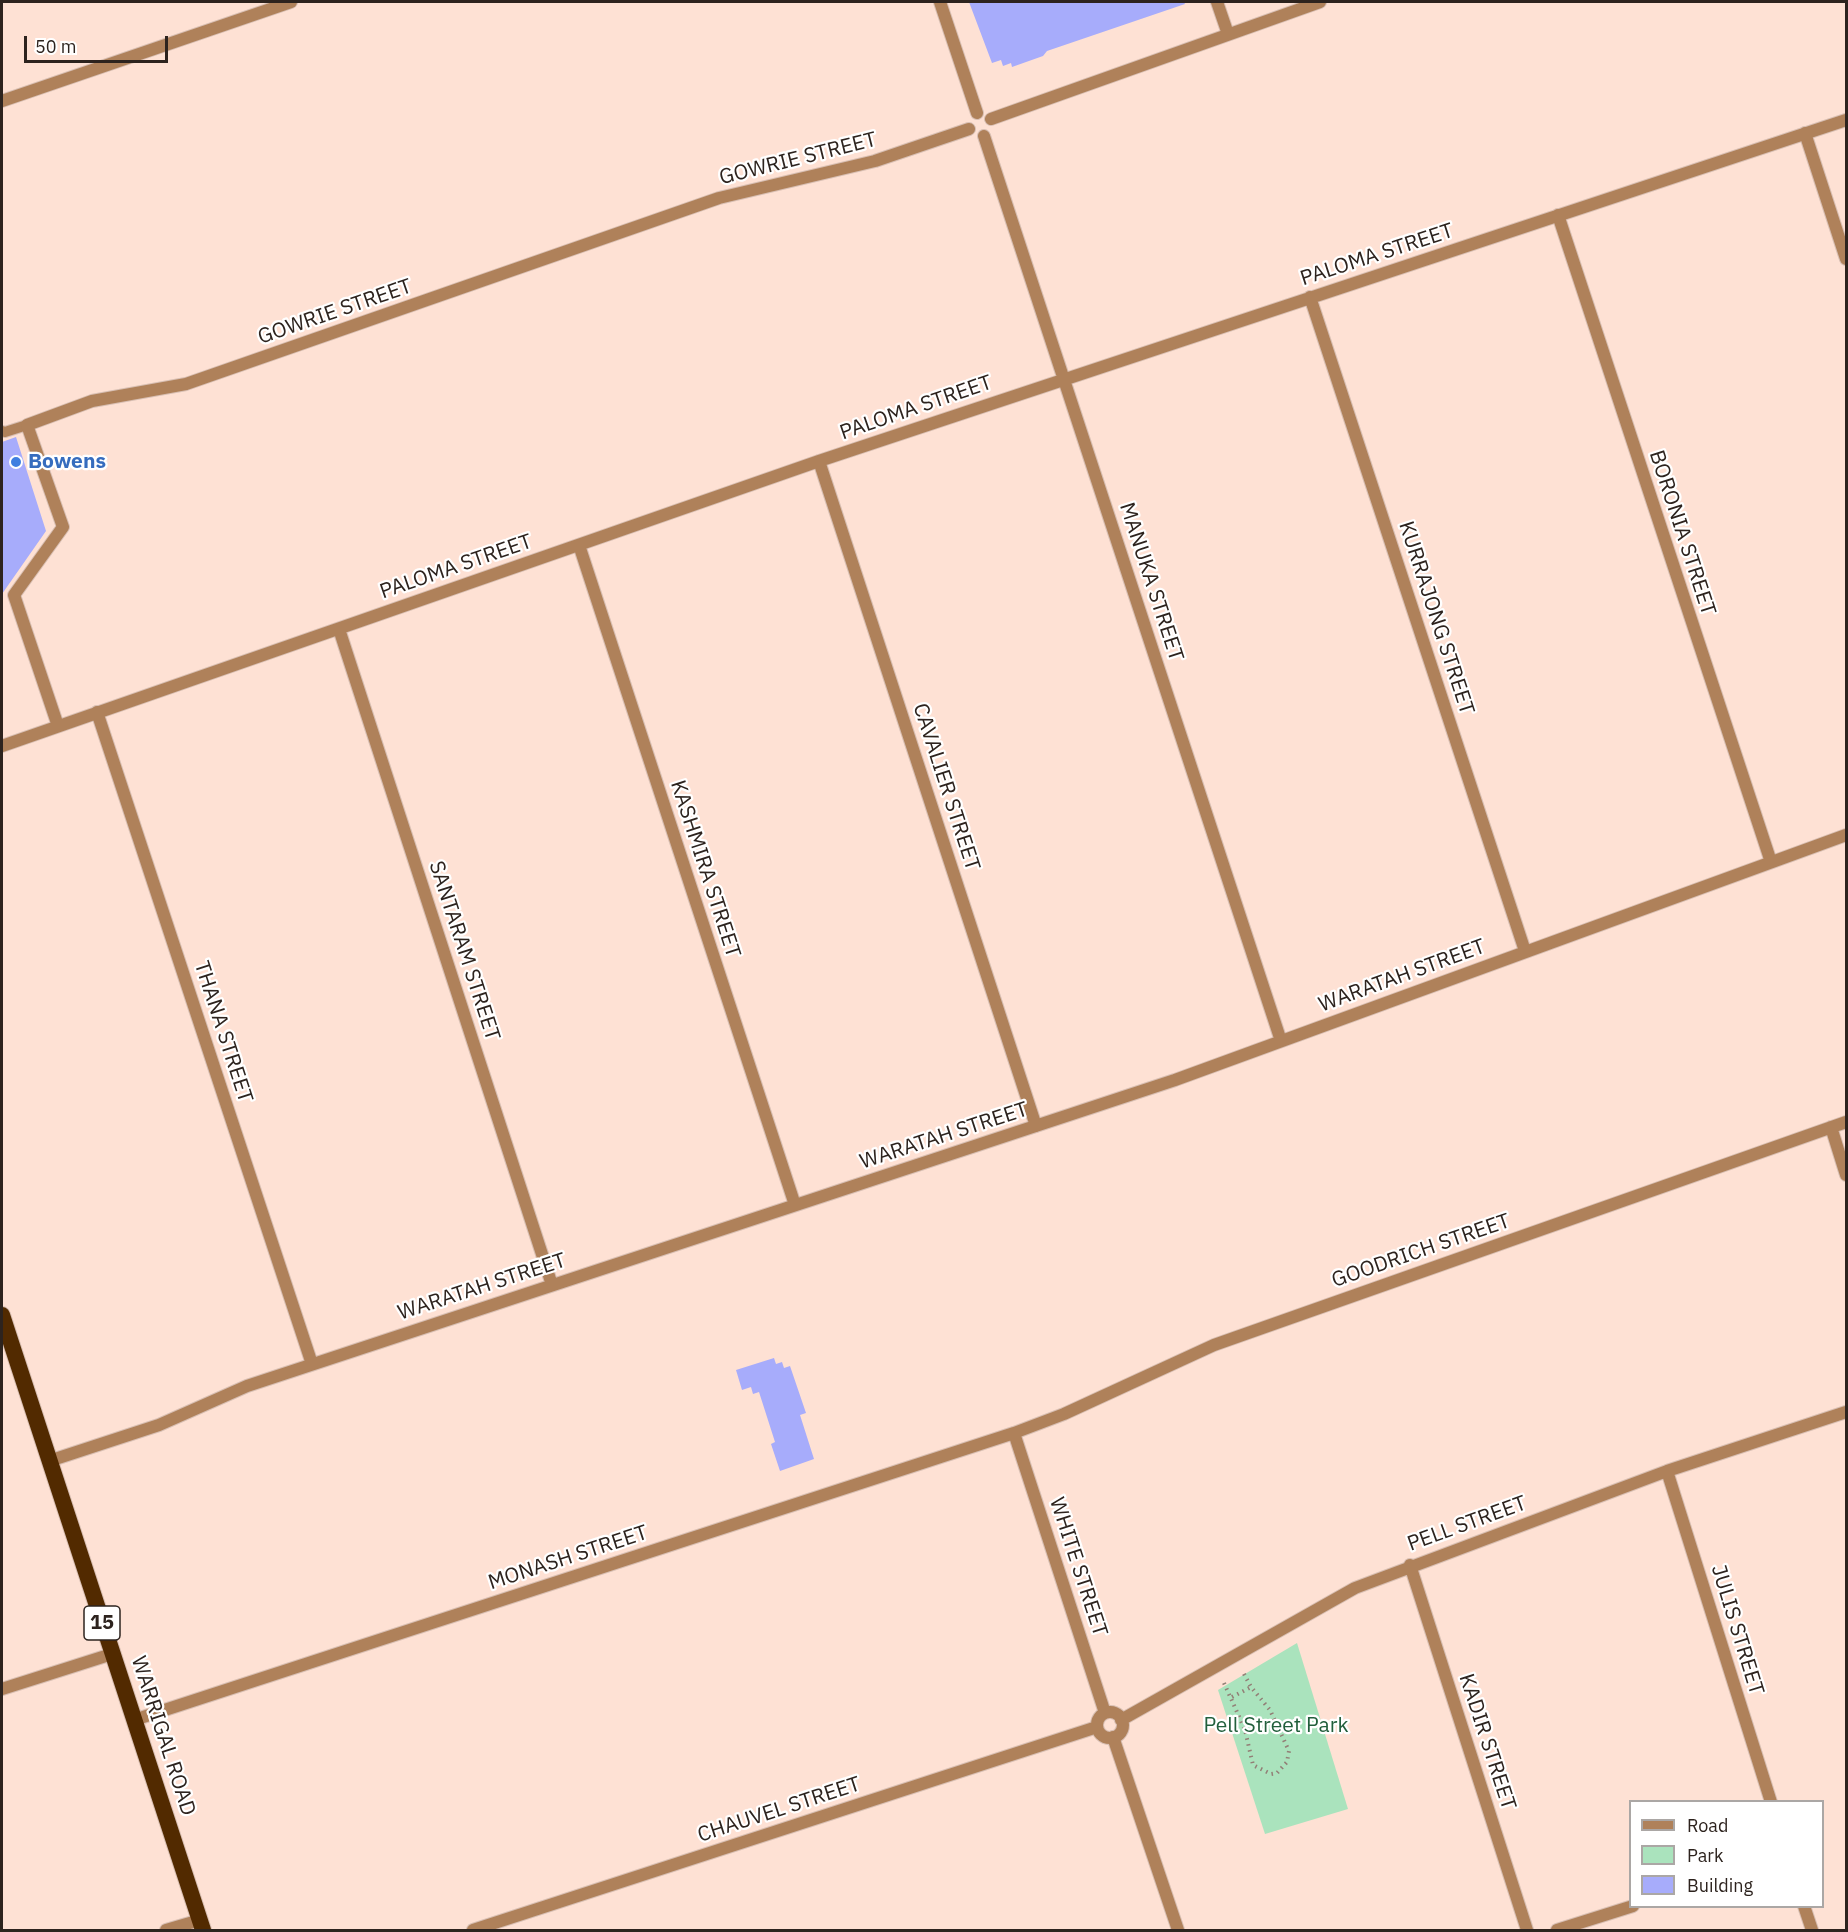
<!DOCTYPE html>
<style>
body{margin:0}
#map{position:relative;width:1848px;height:1932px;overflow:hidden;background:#fee1d4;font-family:"IBM Plex Sans",sans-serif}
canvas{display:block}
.frame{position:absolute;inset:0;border:3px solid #2d231e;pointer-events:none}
.legend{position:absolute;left:1629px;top:1800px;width:195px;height:108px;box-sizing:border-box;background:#fff;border:2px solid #aba7a5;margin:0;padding:8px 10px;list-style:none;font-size:18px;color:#2d231e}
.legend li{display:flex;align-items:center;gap:12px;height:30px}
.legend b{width:30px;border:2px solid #aba7a5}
.scale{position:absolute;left:24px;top:36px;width:144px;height:27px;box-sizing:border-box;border:3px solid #2d231e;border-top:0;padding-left:8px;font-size:18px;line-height:21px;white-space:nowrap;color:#2d231e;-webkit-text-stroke:4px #fff;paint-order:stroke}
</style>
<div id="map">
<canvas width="1848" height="1932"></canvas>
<div class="frame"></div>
<ul class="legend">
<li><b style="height:8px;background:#af815a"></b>Road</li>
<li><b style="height:16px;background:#aae3bd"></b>Park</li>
<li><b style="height:16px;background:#a7acfb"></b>Building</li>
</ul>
<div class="scale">50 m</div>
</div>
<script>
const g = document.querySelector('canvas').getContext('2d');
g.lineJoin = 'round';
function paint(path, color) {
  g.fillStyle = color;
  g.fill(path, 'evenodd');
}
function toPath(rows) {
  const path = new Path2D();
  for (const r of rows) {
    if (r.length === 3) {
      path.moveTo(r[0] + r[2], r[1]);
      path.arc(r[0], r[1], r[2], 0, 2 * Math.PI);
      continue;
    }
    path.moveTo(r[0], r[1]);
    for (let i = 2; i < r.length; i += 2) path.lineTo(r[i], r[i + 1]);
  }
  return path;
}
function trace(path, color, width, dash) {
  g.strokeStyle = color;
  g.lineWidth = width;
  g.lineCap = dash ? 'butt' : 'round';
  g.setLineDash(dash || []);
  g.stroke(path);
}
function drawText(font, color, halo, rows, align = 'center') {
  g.font = font + ' "IBM Plex Sans",sans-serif';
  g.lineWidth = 4.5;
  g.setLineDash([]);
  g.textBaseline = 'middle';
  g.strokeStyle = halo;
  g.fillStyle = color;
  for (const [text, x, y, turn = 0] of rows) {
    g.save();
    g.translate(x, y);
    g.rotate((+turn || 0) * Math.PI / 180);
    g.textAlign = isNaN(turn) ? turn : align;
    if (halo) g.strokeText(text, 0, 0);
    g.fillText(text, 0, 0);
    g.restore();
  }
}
const green = toPath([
 [1297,1643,1348,1809,1265,1834,1218,1690]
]);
const building = toPath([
 [969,2,1184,2,1185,4,1047,51,1043,56,1012,67,1011,63,1003,66,1001,60,992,63],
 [16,437,46,531,2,594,2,442],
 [774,1358,776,1364,782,1362,784,1368,790,1366,806,1413,800,1415,814,1459,780,1471,771,1444,775,1442,759,1392,753,1394,751,1387,742,1390,736,1370]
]);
const path = toPath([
 [1224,1683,1245,1730,1253,1765,1271,1774,1277,1773,1287,1762,1289,1751,1270,1710,1251,1687,1243,1672],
 [1232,1697,1251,1687]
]);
const service = toPath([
 [2,431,5,432,27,425]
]);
const minor = toPath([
 [940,2,977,113],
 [1217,2,1228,34],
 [2,101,291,2],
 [991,119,1320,2],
 [1805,133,1846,259],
 [984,136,1281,1041],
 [1558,215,1771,862],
 [1310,297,1525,951],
 [819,461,1036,1126],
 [579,545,795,1205],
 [339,629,552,1285],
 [97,712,312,1364],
 [58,726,14,595,63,527,27,425,92,401,186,384,719,198,875,161,969,129],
 [2,746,819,461,1846,120],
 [1831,1127,1846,1175],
 [1014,1433,1105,1713],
 [49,1461,159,1425,247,1386,1175,1080,1846,835],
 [1667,1471,1771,1802],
 [1410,1565,1527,1930],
 [2,1689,112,1654],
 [1110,1725,13],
 [134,1720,1014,1433,1064,1414,1214,1345,1846,1122],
 [1121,1720,1355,1588,1667,1471,1846,1412],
 [1113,1737,1178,1930],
 [1804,1906,1812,1930],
 [166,1930,200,1920],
 [473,1930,1097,1727],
 [1557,1930,1633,1906]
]);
const trunk = toPath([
 [2,1315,203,1930]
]);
const markers = [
 [16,462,6,"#3f7fe0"]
];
const shields = [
 [102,1623,36]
];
const shieldNames = [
 ["15",102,1623]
];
const streetNames = [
 ["GOWRIE STREET",798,159,-14],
 ["PALOMA STREET",1377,255,-18],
 ["GOWRIE STREET",335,312,-19],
 ["PALOMA STREET",916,408,-19],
 ["BORONIA STREET",1682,533,72],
 ["PALOMA STREET",456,567,-19],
 ["MANUKA STREET",1151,582,72],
 ["KURRAJONG STREET",1436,618,72],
 ["CAVALIER STREET",946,787,72],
 ["KASHMIRA STREET",705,869,72],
 ["SANTARAM STREET",464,951,72],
 ["WARATAH STREET",1402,976,-20],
 ["THANA STREET",223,1032,72],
 ["WARATAH STREET",944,1136,-18],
 ["GOODRICH STREET",1421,1251,-19],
 ["WARATAH STREET",482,1287,-18],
 ["PELL STREET",1467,1524,-20],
 ["MONASH STREET",568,1558,-18],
 ["WHITE STREET",1078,1567,72],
 ["JULIS STREET",1737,1630,73],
 ["WARRIGAL ROAD",163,1736,72],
 ["KADIR STREET",1487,1742,72],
 ["CHAUVEL STREET",779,1810,-18]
];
const shopNames = [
 ["Bowens",28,462]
];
const parkNames = [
 ["Pell Street Park",1276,1726]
];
paint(green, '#aae3bd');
paint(building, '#a7acfb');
trace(service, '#d8bfb3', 12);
trace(minor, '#d8bfb3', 14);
trace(trunk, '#d8bfb3', 18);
trace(path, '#927f76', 4, [1.5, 4.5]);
trace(service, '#af815a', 10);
trace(minor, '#af815a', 12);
trace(trunk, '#522a00', 16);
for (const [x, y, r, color] of markers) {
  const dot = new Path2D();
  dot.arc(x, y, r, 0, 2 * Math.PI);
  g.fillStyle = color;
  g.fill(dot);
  trace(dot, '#fff', 2);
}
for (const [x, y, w] of shields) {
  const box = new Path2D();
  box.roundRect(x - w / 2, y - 17, w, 34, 4.5);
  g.fillStyle = '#fff';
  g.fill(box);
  trace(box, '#2d231e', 1.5);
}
drawText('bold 20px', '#2d231e', null, shieldNames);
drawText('21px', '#2d231e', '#fff', streetNames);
drawText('bold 21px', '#366cbe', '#fff', shopNames, 'left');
drawText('21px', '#225f3c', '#fff', parkNames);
</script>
